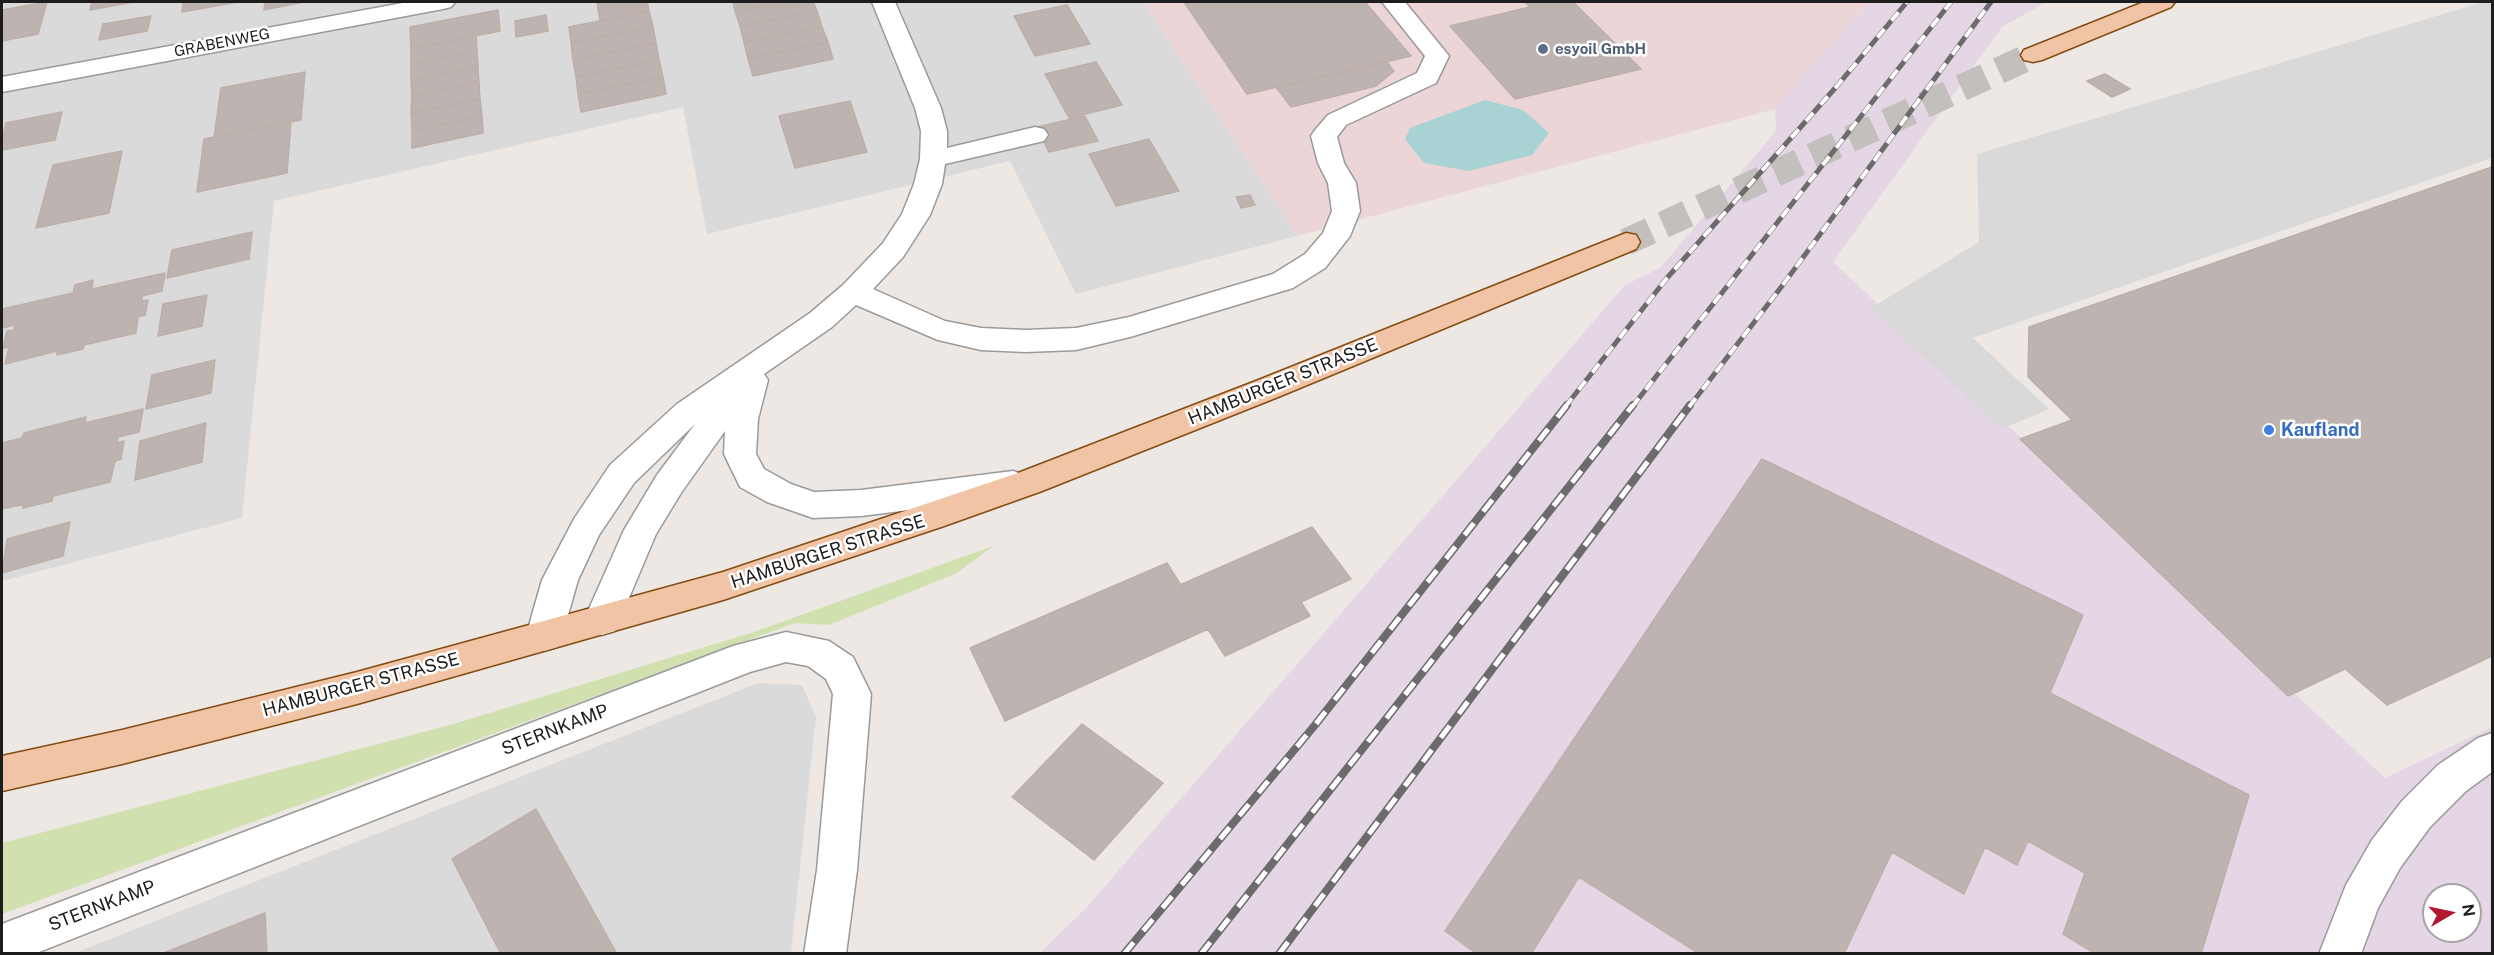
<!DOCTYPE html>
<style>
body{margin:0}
#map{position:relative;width:2494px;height:955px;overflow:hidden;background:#ede8e4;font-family:"Public Sans",sans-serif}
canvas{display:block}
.frame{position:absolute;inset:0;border:3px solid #1d1d1d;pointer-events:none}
.north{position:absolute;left:2422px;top:883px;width:60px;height:60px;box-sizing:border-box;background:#fff;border:2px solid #a5a5a5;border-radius:50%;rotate:81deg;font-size:16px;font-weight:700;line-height:24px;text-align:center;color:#1d1d1d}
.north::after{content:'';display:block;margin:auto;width:21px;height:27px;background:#b21830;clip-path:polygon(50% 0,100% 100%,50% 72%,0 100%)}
</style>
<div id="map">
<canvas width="2494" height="955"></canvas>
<div class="frame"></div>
<div class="north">N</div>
</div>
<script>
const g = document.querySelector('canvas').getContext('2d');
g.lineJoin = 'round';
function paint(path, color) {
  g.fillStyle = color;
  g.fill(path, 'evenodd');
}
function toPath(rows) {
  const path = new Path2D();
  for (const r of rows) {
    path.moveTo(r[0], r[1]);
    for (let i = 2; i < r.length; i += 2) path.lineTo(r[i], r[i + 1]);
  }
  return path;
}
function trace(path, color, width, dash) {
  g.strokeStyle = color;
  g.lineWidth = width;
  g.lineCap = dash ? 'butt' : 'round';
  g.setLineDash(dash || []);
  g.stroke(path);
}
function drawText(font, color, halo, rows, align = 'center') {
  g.font = font + ' "Public Sans",sans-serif';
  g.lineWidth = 5;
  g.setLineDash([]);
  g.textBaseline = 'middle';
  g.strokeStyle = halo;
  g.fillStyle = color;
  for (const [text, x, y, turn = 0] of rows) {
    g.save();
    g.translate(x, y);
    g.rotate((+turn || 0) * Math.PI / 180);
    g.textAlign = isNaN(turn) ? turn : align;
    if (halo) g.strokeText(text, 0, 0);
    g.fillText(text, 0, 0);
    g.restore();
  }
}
const residential = toPath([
 [2,2,1143,2,1297,236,1076,294,1010,161,707,234,683,107,274,201,242,518,2,581],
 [758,683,802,685,816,717,791,953,72,954]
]);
const commercial = toPath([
 [1143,2,1869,2,1775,109,1297,236]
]);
const industrial = toPath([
 [1869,2,2047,2,2002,27,1833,262,2385,778,2492,727,2492,953,1039,954,1087,907,1625,285,1660,268,1776,131,1775,109],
 [2434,895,2470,895,2470,931,2434,931]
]);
const grass = toPath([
 [993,546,957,573,829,625,795,623,2,914,2,843,450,725,754,632]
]);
const parking = toPath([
 [2483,2,2492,2,2492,158,1973,338,2049,409,2002,429,1871,308,1979,242,1977,154]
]);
const water = toPath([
 [1485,100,1523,110,1549,133,1532,155,1469,171,1424,163,1405,139,1410,128]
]);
const building = toPath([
 [47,2,38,34,2,41,2,10,47,2],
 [92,2,134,2,90,10,92,2],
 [183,2,238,2,182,12,183,2],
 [265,2,304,2,264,10,265,2],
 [597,2,628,2,630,15,600,21,597,2],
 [628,2,647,2,649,11,630,15,628,2],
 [733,2,782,2,735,11,733,2],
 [782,2,813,2,817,11,740,26,735,11,782,2],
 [1184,2,1365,2,1411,56,1247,94,1184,2],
 [1525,2,1573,2,1641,69,1515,99,1450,26,1530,7,1525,2],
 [1067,5,1090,44,1035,56,1014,16,1067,5],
 [498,10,500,31,411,49,410,27,498,10],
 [649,11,653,27,571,43,569,27,649,11],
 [817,11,822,27,744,42,740,26,817,11],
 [546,15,548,31,516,37,515,21,546,15],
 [151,16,147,31,99,40,103,24,151,16],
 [653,27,656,43,573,60,571,43,653,27],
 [822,27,828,42,748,59,744,42,822,27],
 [476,36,477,51,411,64,411,49,476,36],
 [828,42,833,59,753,76,748,59,828,42],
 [656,43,659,60,576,77,573,60,656,43],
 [477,51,478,67,411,80,411,64,477,51],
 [659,60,663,77,578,94,576,77,659,60],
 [1096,62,1122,105,1069,118,1045,74,1096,62],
 [1387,62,1394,71,1376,86,1291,107,1276,87,1387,62],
 [478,67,479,83,412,96,411,80,478,67],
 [305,72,301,120,214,137,221,88,305,72],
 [2105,74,2130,89,2112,97,2087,81,2105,74],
 [663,77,666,94,581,112,578,94,663,77],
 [479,83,480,99,411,113,412,96,479,83],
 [480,99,482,116,412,131,411,113,480,99],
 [850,101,867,152,795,168,779,116,850,101],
 [62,112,55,140,2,150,2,139,6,123,62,112],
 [482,116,483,133,412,148,412,131,482,116],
 [1085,116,1098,141,1049,152,1037,127,1085,116],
 [291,122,287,173,197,192,204,139,291,122],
 [1149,139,1179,191,1116,206,1089,154,1149,139],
 [122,151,109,213,36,228,53,165,122,151],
 [2492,167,2492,656,2387,705,2345,669,2288,696,2020,439,2072,420,2028,377,2029,327,2492,167],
 [1250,195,1255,205,1241,208,1236,197,1250,195],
 [252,232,249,259,167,278,172,250,252,232],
 [165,273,162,291,142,296,142,301,148,300,145,315,138,317,136,333,84,345,83,349,57,355,57,351,5,364,9,347,3,348,7,331,14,330,15,325,2,328,2,309,73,293,75,285,93,280,92,289,165,273],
 [207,295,202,326,158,336,163,304,207,295],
 [215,360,211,393,146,409,152,375,215,360],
 [143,409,139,432,118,437,117,443,124,441,121,459,115,461,110,482,53,496,52,501,23,508,24,504,2,509,2,443,22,438,24,433,86,417,85,423,143,409],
 [206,423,202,462,135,480,140,441,206,423],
 [1762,459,2083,615,2050,693,2249,795,2201,954,2096,954,2063,934,2085,873,2028,841,2017,865,1985,847,1964,894,1892,852,1844,954,1694,954,1695,951,1579,877,1531,954,1477,954,1445,931,1762,459],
 [70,522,63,556,2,573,7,539,70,522],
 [1312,527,1351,579,1301,602,1310,616,1225,656,1180,585,1312,527],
 [1167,563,1208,629,1120,669,1081,600,1167,563],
 [1081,600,1120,669,1005,721,970,648,1081,600],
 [1082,724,1163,783,1094,860,1012,797,1082,724],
 [536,809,611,943,594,954,501,954,452,859,536,809],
 [265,913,267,954,161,954,265,913],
 [611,943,617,954,594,954,611,943]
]);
const majorTunnel = toPath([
 [1626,242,2033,55]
]);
const minor = toPath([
 [408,2,455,2,451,7,443,9,2,92,2,77,408,2],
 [872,2,895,2,941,108,947,131,947,148,1035,127,1044,129,1048,135,1044,141,945,164,942,184,930,215,903,257,873,289,945,321,981,328,1026,330,1076,328,1129,317,1273,274,1305,254,1323,233,1332,211,1328,183,1318,163,1311,136,1315,130,1328,115,1417,73,1425,56,1382,2,1405,2,1449,56,1436,83,1346,125,1337,137,1344,163,1356,183,1360,211,1350,236,1325,268,1293,288,1130,337,1076,350,1026,352,981,350,938,340,856,305,832,327,764,374,768,380,758,419,756,454,764,469,791,484,814,492,861,490,1013,471,1025,475,1030,484,1025,493,1013,497,861,516,813,518,767,502,740,487,724,454,725,431,681,493,656,534,615,631,602,635,589,631,584,620,624,530,657,475,695,424,634,483,599,535,578,580,562,636,557,647,544,651,531,647,526,636,542,580,574,519,610,465,677,404,810,313,843,285,883,243,902,214,914,184,920,159,921,131,915,108,872,2],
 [786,632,829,641,853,657,871,694,857,870,846,954,804,954,817,870,833,694,826,679,808,666,786,662,750,672,34,954,2,954,2,924,733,646,786,632],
 [2492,733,2492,772,2466,791,2430,827,2400,868,2378,908,2361,954,2319,954,2346,885,2372,840,2402,801,2438,765,2478,738,2492,733]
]);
const major = toPath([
 [2144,2,2175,2,2171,7,2042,60,2033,62,2024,60,2021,55,2024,50,2144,2],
 [1626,233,1636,235,1640,242,1636,249,1278,397,1042,491,944,526,723,600,357,704,122,764,2,791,2,756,122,730,357,672,723,572,1018,473,1256,381,1626,233]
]);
const railFar1 = toPath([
 [1565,407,1667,278,1837,86,1907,2],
 [1632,407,1951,2],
 [1689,407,1782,286,1991,2]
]);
const rail = toPath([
 [1124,954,1315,725,1567,405],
 [1201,954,1633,405],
 [1279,954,1690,405]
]);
const markers = [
 [1543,49,6,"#5c6f8a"],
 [2269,430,6,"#3f7fe0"]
];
const farStreetnames = [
 ["GRABENWEG",222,43,-11]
];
const farServicenames = [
 ["esyoil GmbH",1555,49]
];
const streetNames = [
 ["HAMBURGER STRASSE",1283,382,-22],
 ["HAMBURGER STRASSE",828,552,-18],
 ["HAMBURGER STRASSE",361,685,-15],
 ["STERNKAMP",555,730,-21],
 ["STERNKAMP",102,906,-21]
];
const shopNames = [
 ["Kaufland",2281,430]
];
paint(residential, '#dbdada');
paint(commercial, '#ecd5d7');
paint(industrial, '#e5d6e5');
paint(grass, '#d0e1af');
paint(parking, '#d9d9d9');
paint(water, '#a9d2d5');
paint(building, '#bdb4b1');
trace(building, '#bdaea8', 1.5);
trace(majorTunnel, '#c3bfbc', 27, [27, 14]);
trace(minor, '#9a9a9a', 3);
trace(major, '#844c11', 3);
paint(minor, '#fff');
paint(major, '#f0c4a5');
trace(railFar1, '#6b6b6b', 5);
trace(rail, '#6b6b6b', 8);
trace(railFar1, '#fff', 4, [11]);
trace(rail, '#fff', 5, [15]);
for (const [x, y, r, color] of markers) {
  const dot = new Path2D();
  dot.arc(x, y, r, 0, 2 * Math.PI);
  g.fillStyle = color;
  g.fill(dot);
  trace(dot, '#fff', 2);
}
drawText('15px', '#1d1d1d', '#fff', farStreetnames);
drawText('bold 15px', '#4e5e75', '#fff', farServicenames, 'left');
drawText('18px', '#1d1d1d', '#fff', streetNames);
drawText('bold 18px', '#366cbe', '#fff', shopNames, 'left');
</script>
